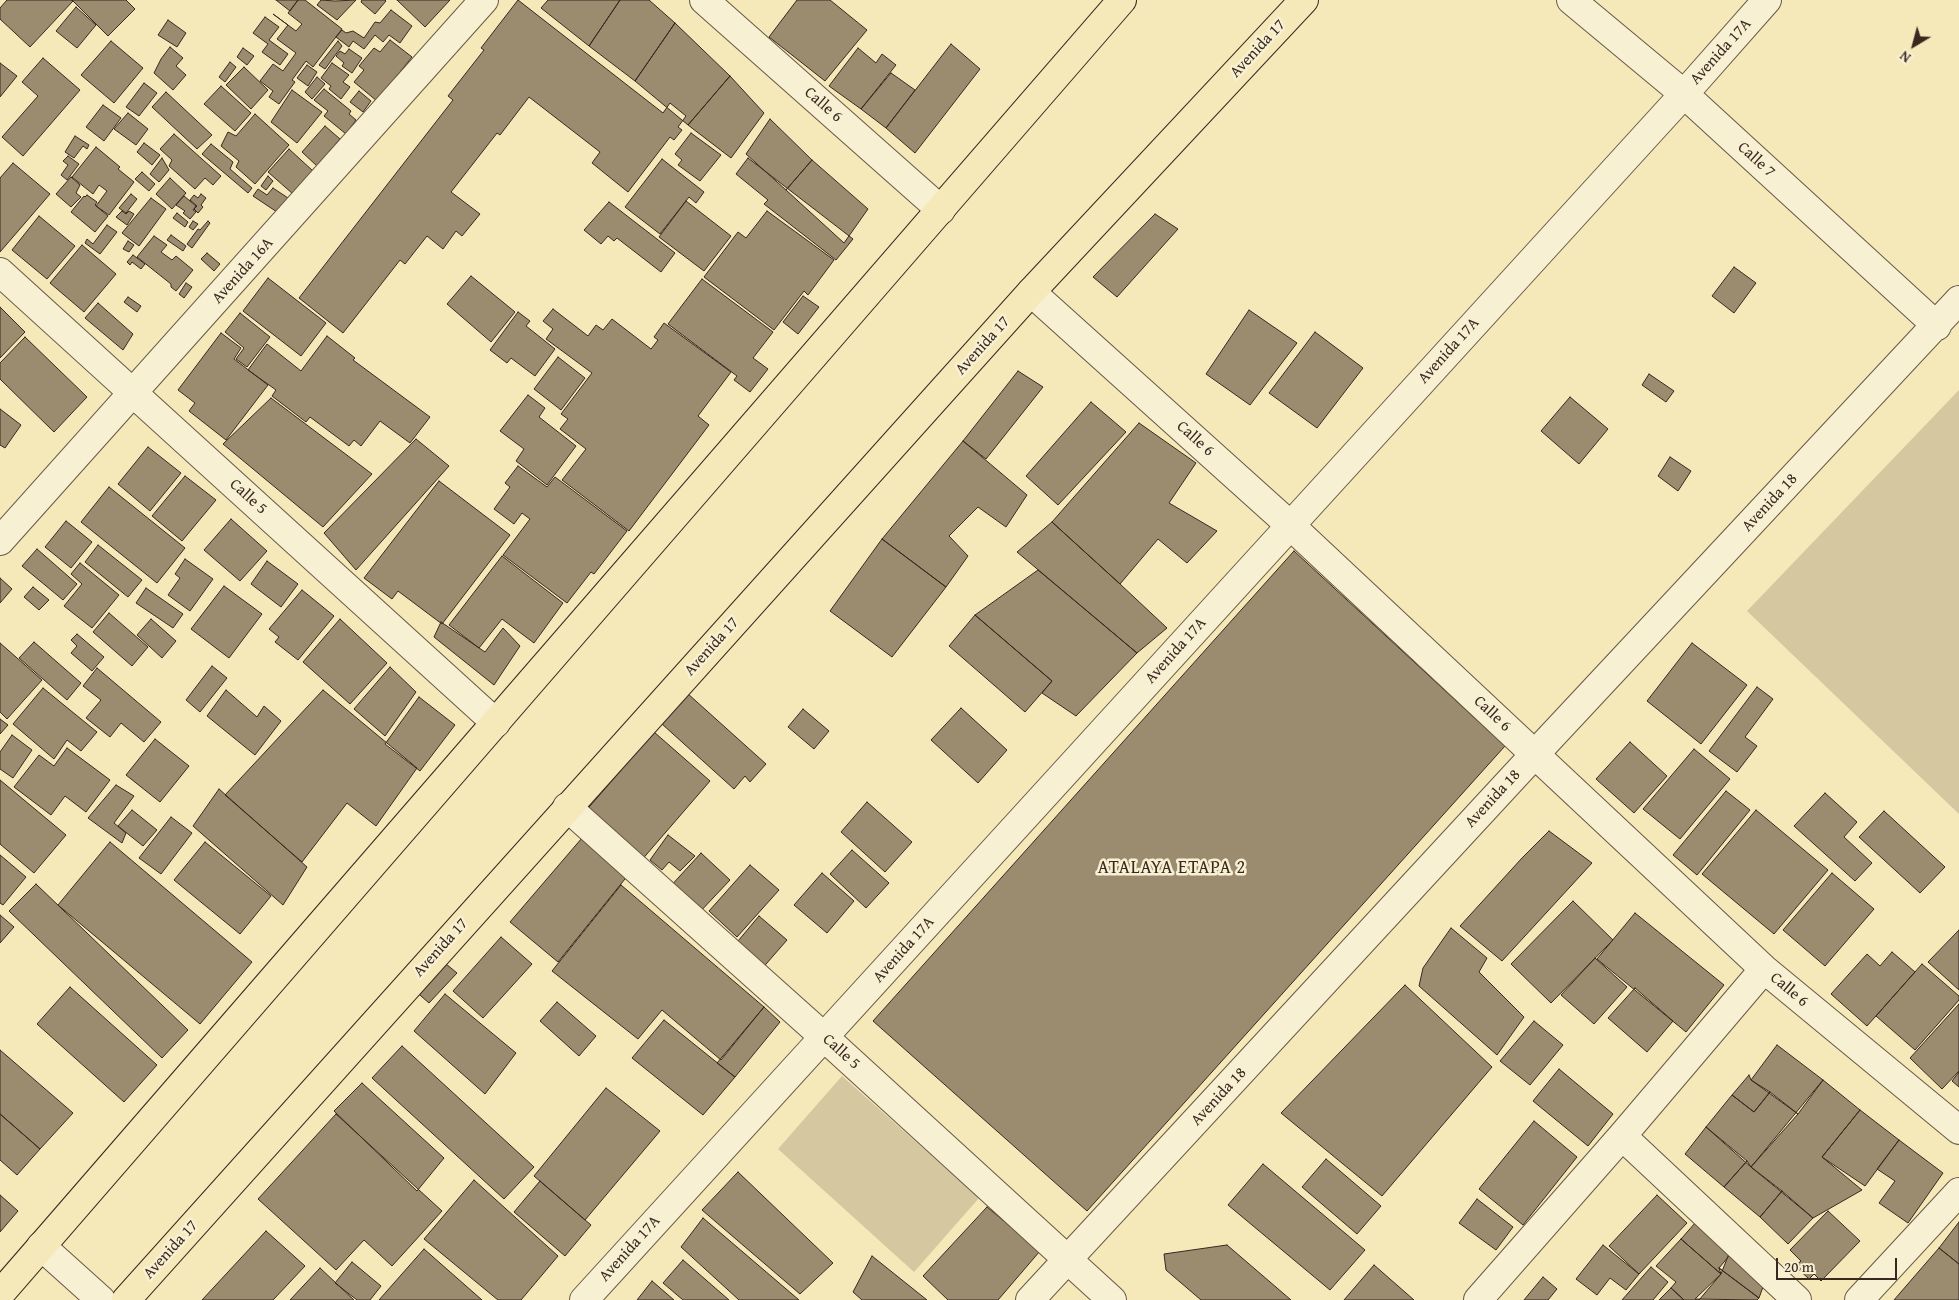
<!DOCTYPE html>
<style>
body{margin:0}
#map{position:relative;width:1959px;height:1300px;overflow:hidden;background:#f5e8b9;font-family:"Gentium Book Plus",serif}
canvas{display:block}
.north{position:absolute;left:1889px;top:20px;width:50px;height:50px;-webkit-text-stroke:4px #f8f0d2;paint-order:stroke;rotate:217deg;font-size:14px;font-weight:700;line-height:20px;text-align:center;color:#392820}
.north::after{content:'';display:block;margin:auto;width:18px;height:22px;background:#392820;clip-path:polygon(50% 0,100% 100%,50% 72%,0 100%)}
.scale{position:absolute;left:1776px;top:1258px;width:121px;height:22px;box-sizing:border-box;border:2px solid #392820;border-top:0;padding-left:6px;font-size:15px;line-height:18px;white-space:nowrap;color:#392820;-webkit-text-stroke:4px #f8f0d2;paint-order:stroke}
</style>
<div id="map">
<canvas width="1959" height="1300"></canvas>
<div class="north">N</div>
<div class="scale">20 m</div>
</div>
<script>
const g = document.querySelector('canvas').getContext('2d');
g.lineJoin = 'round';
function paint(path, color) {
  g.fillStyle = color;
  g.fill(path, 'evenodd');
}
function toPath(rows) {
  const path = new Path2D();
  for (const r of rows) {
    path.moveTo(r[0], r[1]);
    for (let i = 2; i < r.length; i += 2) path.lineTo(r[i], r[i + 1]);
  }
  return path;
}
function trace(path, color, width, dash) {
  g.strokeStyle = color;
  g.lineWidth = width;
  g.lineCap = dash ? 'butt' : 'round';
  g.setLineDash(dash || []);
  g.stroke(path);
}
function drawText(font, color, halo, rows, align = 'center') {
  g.font = font + ' "Gentium Book Plus",serif';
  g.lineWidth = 5;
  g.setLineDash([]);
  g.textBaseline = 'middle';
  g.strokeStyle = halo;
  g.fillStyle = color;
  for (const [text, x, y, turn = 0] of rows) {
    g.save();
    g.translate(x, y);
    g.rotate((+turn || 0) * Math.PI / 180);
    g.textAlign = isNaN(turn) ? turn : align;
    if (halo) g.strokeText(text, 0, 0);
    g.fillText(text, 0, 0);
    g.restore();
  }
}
const green = toPath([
 [1959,390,1959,814,1747,611],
 [842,1076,979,1198,914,1272,778,1149]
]);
const building = toPath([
 [7,0,71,0,73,1,30,47,0,19,0,8,7,0],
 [72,0,126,0,135,9,108,36,72,0],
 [276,0,298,0,290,11,276,0],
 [298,0,305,0,342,29,313,67,306,61,292,80,295,82,279,104,269,97,273,91,260,81,273,64,283,71,296,53,277,39,288,25,273,14,296,31,302,24,288,13,298,0],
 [321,0,335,1,356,0,337,20,317,5,321,0],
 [362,0,385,0,386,1,375,14,361,2,362,0],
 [397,0,450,0,425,27,397,0],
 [518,0,663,113,670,103,686,116,678,127,682,130,674,140,670,137,628,192,592,163,600,152,529,97,500,135,497,133,451,192,480,214,462,236,456,231,443,249,427,236,405,264,400,260,343,333,299,298,453,100,448,96,484,50,481,48,518,0],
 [548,0,620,0,589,46,541,8,548,0],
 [620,0,649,0,675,23,635,81,589,46,620,0],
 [797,0,830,0,867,30,825,81,769,37,797,0],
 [76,7,96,25,77,48,56,31,76,7],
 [391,10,412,26,400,43,389,35,383,42,375,35,364,49,353,41,349,47,336,37,342,30,346,33,353,31,364,38,375,22,380,23,391,10],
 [265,17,279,27,269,40,288,54,280,65,262,52,268,44,253,33,265,17],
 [168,20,186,33,177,47,158,35,168,20],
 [675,23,730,76,688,125,635,81,675,23],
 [390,40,412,57,377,101,354,82,364,70,359,66,374,48,380,52,390,40],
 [111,41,143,68,114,103,81,75,111,41],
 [338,41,342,46,325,69,319,65,338,41],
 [951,44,980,69,915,153,886,128,951,44],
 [170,47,183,58,176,66,186,75,173,90,154,73,161,59,170,47],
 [243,48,254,56,247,65,237,57,243,48],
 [858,48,876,63,882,54,896,65,861,109,829,86,858,48],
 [349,49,362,58,352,73,342,66,344,63,336,56,340,51,345,54,349,49],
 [43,58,80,90,23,156,2,137,38,96,22,82,43,58],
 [230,62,236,67,225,82,219,77,230,62],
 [0,63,17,76,0,97,0,63],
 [332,63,349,75,343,82,350,87,341,99,329,89,331,86,321,78,332,63],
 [307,65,317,72,308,86,297,78,307,65],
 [244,67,268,90,251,109,226,85,244,67],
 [891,73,915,90,886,128,861,109,891,73],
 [730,76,764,113,731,158,688,125,730,76],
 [317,77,325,84,312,99,305,92,317,77],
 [144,83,157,93,139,116,126,107,144,83],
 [221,86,251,113,235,131,204,104,221,86],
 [324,89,351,111,349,114,356,120,346,134,324,116,328,111,314,100,324,89],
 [292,90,322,112,297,143,271,122,292,90],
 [359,91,371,101,363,112,350,102,359,91],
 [166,92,212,135,197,149,152,107,166,92],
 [103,105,121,118,104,141,86,127,103,105],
 [128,113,148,129,136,145,114,129,128,113],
 [255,114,289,145,255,184,236,167,239,161,221,146,228,132,236,136,255,114],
 [770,119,812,160,786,190,746,154,770,119],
 [325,126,340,139,317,166,302,152,325,126],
 [691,133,721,155,700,181,678,165,682,160,675,154,691,133],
 [174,134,221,176,213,185,205,178,195,189,169,166,172,160,160,149,174,134],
 [75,136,89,145,87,149,83,146,74,158,65,152,75,136],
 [144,143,160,155,152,165,137,152,144,143],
 [211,144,233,162,230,169,252,188,248,193,202,154,211,144],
 [96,147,120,167,118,169,134,182,109,215,96,206,107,191,99,185,93,194,72,177,96,147],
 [289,149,313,171,293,194,268,172,289,149],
 [68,156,79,164,67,180,61,175,68,165,63,161,68,156],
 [162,158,169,170,159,182,150,174,162,158],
 [748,158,853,239,836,260,764,204,768,200,736,174,748,158],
 [662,159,704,192,696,203,689,197,660,234,625,207,662,159],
 [812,160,868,209,844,243,786,190,812,160],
 [13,163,50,194,0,252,0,178,13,163],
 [142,172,155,184,149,191,135,179,142,172],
 [268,176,273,181,266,190,261,186,268,176],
 [71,177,80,185,76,193,81,197,71,207,56,194,71,177],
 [170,178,186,193,172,209,156,194,170,178],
 [273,188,291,200,280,214,253,196,258,189,267,195,273,188],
 [131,194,137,199,126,213,119,208,131,194],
 [201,194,206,198,201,205,203,207,198,213,194,209,197,206,190,200,194,195,198,198,201,194],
 [87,195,97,202,95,205,108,216,95,232,71,212,84,196,85,197,87,195],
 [184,196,196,206,193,210,196,212,190,219,183,213,185,211,176,205,184,196],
 [151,198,166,209,139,246,122,233,151,198],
 [686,201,731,236,704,271,659,237,686,201],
 [609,202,675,253,661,272,617,238,614,241,608,236,601,244,584,230,609,202],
 [122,211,126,214,129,211,134,214,127,225,116,217,122,211],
 [767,211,834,260,808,295,804,291,774,330,704,277,738,232,746,238,767,211],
 [177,213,188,222,185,227,173,218,177,213],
 [1155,214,1178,229,1117,297,1093,277,1155,214],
 [39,216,75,246,47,279,12,250,39,216],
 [193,221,198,224,193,230,189,227,193,221],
 [208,221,210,223,192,248,187,244,198,229,200,230,208,221],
 [107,225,117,232,100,254,85,243,87,239,93,244,107,225],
 [171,235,186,246,183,251,167,240,171,235],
 [154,236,167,245,161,252,172,260,176,256,193,270,176,291,171,287,171,284,137,257,154,236],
 [128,241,134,245,129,252,123,249,128,241],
 [82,245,116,274,84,312,50,283,82,245],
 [207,253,220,264,214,271,201,259,207,253],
 [133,255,145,264,141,269,132,262,130,265,127,262,133,255],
 [1734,267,1756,283,1734,313,1712,296,1734,267],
 [471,276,515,312,491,342,447,304,471,276],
 [268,278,326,323,301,356,243,311,268,278],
 [702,279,773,332,753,358,768,369,750,392,734,380,737,376,668,324,702,279],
 [186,283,192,287,184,298,179,294,186,283],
 [803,296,819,307,798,334,783,322,803,296],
 [128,297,141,306,137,312,124,302,128,297],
 [98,303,133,334,123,350,85,318,98,303],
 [0,307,25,332,0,358,0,307],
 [553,309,588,336,596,325,603,330,612,319,651,349,658,340,654,337,664,323,731,372,698,416,709,425,629,531,562,480,586,449,560,429,568,419,561,414,592,373,546,339,553,329,543,321,553,309],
 [1249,310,1297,343,1250,405,1206,374,1249,310],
 [518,312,530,321,526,326,555,349,535,376,511,358,507,363,490,350,518,312],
 [240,313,270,337,247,367,236,359,244,348,225,332,240,313],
 [1315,332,1363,368,1317,428,1269,393,1315,332],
 [221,333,241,348,234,359,268,385,226,440,189,411,195,403,178,390,221,333],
 [327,336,355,358,353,360,430,417,410,443,380,421,361,446,354,440,349,446,310,417,306,422,272,396,276,390,248,370,267,344,301,371,327,336],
 [25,337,87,397,54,432,0,379,0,363,25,337],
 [558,357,585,378,561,410,534,389,558,357],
 [1018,371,1043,387,986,459,963,441,1018,371],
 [1649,374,1674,391,1666,402,1642,385,1649,374],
 [528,395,545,408,539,417,576,446,547,485,516,461,524,449,500,431,528,395],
 [1570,397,1608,429,1579,464,1541,431,1570,397],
 [271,398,372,474,323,527,223,444,271,398],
 [1091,402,1126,432,1058,505,1026,476,1091,402],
 [0,409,21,425,5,448,0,445,0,409],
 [1139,423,1196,463,1169,503,1217,531,1187,563,1158,539,1120,584,1052,522,1139,423],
 [416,439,449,466,356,570,324,533,416,439],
 [963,441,1027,495,1006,527,978,507,949,536,968,556,946,587,882,539,963,441],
 [148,447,181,473,150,511,118,484,148,447],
 [1670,457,1691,471,1678,491,1658,476,1670,457],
 [518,466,547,487,555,477,627,531,594,574,591,572,567,603,503,555,530,519,522,513,514,524,494,509,510,487,505,483,518,466],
 [185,476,216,500,182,541,152,516,185,476],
 [439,481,510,535,442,624,398,591,392,599,364,578,439,481],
 [109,487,185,548,157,583,81,522,109,487],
 [231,519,267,551,240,581,204,550,231,519],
 [66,521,92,542,71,568,45,547,66,521],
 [1052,522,1120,584,1167,628,1137,653,1017,552,1052,522],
 [882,539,946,587,892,657,830,611,882,539],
 [98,545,142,580,128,597,85,562,98,545],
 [37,549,77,584,63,600,22,566,37,549],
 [1294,551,1505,746,1087,1211,873,1021,1294,551],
 [502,556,563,603,534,643,502,619,479,648,449,625,502,556],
 [185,559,213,579,190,611,168,595,180,578,175,574,185,559],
 [267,561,298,584,281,607,251,584,267,561],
 [80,563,119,595,92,628,64,606,82,584,71,574,80,563],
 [1038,570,1137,653,1076,716,1042,693,1052,681,975,615,1038,570],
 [0,578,12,589,0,603,0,578],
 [224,586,262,614,229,658,191,629,224,586],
 [33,587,49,600,39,610,24,597,33,587],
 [146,588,183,614,173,628,136,603,146,588],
 [302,590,334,616,298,660,275,642,279,637,269,629,302,590],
 [109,613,148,647,132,666,93,632,109,613],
 [975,615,1052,681,1025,712,949,646,975,615],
 [151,619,176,641,162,658,137,635,151,619],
 [340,619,387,663,350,704,303,662,340,619],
 [441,622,485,652,503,628,520,646,494,685,434,637,441,622],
 [77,634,104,657,92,671,71,653,77,646,71,640,77,634],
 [34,642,81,683,67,700,19,658,34,642],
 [0,643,42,680,7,719,0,712,0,643],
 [1692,643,1747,685,1701,744,1647,701,1692,643],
 [212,666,227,678,200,712,186,700,212,666],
 [390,667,416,692,385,736,354,709,390,667],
 [97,668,161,722,144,742,121,723,110,737,86,718,101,700,83,686,97,668],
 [1757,687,1773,699,1745,737,1757,746,1737,772,1709,751,1757,687],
 [43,688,97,732,81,751,67,740,54,759,13,724,43,688],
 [226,690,257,717,264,706,281,721,255,755,207,716,226,690],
 [323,690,417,768,376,826,347,803,302,862,225,795,323,690],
 [687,693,766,764,750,782,745,776,734,789,662,724,687,693],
 [419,697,455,725,420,771,385,744,419,697],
 [961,708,1007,750,978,783,931,740,961,708],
 [803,709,829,731,814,749,788,727,803,709],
 [0,719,8,725,0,734,0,719],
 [654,732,710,781,640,862,584,813,654,732],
 [12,735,32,750,13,778,0,769,0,752,12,735],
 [155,739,189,766,160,802,126,775,155,739],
 [1630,742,1667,776,1634,813,1596,779,1630,742],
 [67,748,110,780,86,812,65,796,51,815,14,787,39,755,54,766,67,748],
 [1694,749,1730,779,1680,839,1643,809,1694,749],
 [0,780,66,835,34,873,0,844,0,780],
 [116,785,134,796,114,823,126,833,122,843,88,818,116,785],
 [219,789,307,867,283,905,193,826,219,789],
 [1726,791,1750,810,1697,875,1673,855,1726,791],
 [1825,793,1857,822,1844,837,1872,863,1855,881,1794,826,1825,793],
 [867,802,912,842,885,872,841,832,867,802],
 [132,810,157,830,143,846,118,826,132,810],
 [1756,810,1828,870,1774,934,1702,874,1756,810],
 [1884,811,1945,867,1920,893,1859,837,1884,811],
 [171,817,192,833,161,874,139,858,171,817],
 [1549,831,1592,863,1502,961,1460,926,1522,858,1549,831],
 [668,835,695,856,680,871,669,862,662,870,650,860,668,835],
 [582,838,629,874,558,962,510,922,582,838],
 [110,842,252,962,200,1024,58,905,110,842],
 [205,842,271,896,240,934,174,880,205,842],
 [852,850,889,883,866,908,830,874,852,850],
 [701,853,730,880,697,915,668,889,701,853],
 [0,855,26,877,3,905,0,903,0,855],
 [750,865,779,890,737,937,709,911,750,865],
 [822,873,854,901,827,933,794,905,822,873],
 [1832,873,1874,909,1825,966,1783,930,1832,873],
 [36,884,188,1030,162,1058,9,911,36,884],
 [621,885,764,1007,721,1060,662,1010,638,1039,552,971,621,885],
 [1573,901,1613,940,1551,1003,1511,964,1573,901],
 [1635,913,1724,985,1686,1032,1597,959,1635,913],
 [0,915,14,927,0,943,0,915],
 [759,916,787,940,760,971,733,947,759,916],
 [1451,928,1487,958,1479,972,1524,1017,1497,1055,1419,986,1423,968,1451,928],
 [1959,930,1959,990,1928,962,1959,930],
 [501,937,532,964,483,1018,453,991,501,937],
 [1892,952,1915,972,1867,1026,1831,994,1867,954,1880,966,1892,952],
 [1595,958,1627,987,1594,1024,1561,995,1595,958],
 [440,959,457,973,429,1003,413,989,440,959],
 [1922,964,1959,996,1959,1000,1915,1050,1876,1016,1922,964],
 [1405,985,1492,1067,1382,1196,1281,1113,1405,985],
 [70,987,157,1065,124,1102,37,1024,70,987],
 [1635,988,1673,1021,1647,1052,1608,1018,1635,988],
 [445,994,516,1053,485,1094,414,1031,445,994],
 [557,1002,596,1036,579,1056,540,1021,557,1002],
 [1959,1004,1959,1071,1942,1089,1910,1058,1959,1004],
 [764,1007,780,1022,735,1077,717,1063,764,1007],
 [664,1020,735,1077,703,1115,632,1058,664,1020],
 [1534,1021,1563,1045,1530,1085,1500,1061,1534,1021],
 [1777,1045,1823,1080,1798,1114,1751,1080,1777,1045],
 [402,1046,534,1167,504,1199,372,1078,402,1046],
 [0,1050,73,1113,40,1149,0,1114,0,1050],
 [1559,1069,1613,1114,1588,1146,1533,1101,1559,1069],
 [1959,1072,1959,1087,1952,1081,1959,1072],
 [1749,1075,1751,1080,1770,1092,1754,1112,1732,1095,1749,1075],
 [1823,1080,1860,1110,1822,1157,1862,1190,1813,1218,1751,1167,1823,1080],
 [362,1083,444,1158,417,1191,334,1111,362,1083],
 [606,1088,660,1131,585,1220,534,1176,606,1088],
 [1770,1092,1798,1114,1751,1167,1706,1127,1732,1095,1754,1112,1770,1092],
 [1860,1110,1899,1140,1865,1186,1822,1157,1860,1110],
 [0,1114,40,1149,17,1175,0,1160,0,1114],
 [336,1114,442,1211,392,1266,364,1240,336,1270,258,1199,336,1114],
 [1534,1121,1577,1157,1523,1225,1479,1189,1534,1121],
 [1706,1127,1747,1161,1724,1187,1685,1154,1706,1127],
 [1899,1140,1943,1173,1908,1223,1879,1203,1895,1181,1877,1169,1899,1140],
 [1326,1159,1381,1206,1357,1234,1302,1187,1326,1159],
 [1747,1161,1751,1167,1782,1191,1760,1217,1724,1187,1747,1161],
 [1263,1164,1365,1250,1330,1290,1228,1205,1263,1164],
 [738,1172,833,1263,800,1294,702,1210,738,1172],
 [474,1180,558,1256,521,1300,498,1300,424,1239,474,1180],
 [540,1181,591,1225,565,1256,514,1212,540,1181],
 [1782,1191,1813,1218,1788,1244,1760,1217,1782,1191],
 [0,1195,18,1211,0,1232,0,1195],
 [1657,1195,1687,1223,1639,1274,1609,1246,1657,1195],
 [1477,1199,1513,1227,1496,1250,1459,1223,1477,1199],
 [987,1207,1040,1251,998,1300,948,1300,923,1276,987,1207],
 [1828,1211,1860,1241,1821,1281,1814,1274,1809,1279,1795,1266,1801,1261,1790,1250,1828,1211],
 [1703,1214,1730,1251,1721,1274,1681,1239,1703,1214],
 [703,1218,799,1300,739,1300,681,1247,703,1218],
 [1959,1222,1959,1264,1939,1248,1959,1222],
 [266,1231,305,1266,273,1300,202,1300,266,1231],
 [1681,1239,1721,1274,1699,1300,1684,1300,1671,1288,1676,1282,1656,1266,1681,1239],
 [1227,1245,1291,1300,1201,1300,1166,1270,1164,1254,1227,1245],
 [1603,1245,1639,1274,1626,1290,1610,1278,1597,1295,1576,1279,1603,1245],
 [1939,1248,1959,1264,1959,1300,1894,1300,1939,1248],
 [424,1249,482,1300,379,1300,424,1249],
 [872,1256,927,1300,862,1300,853,1292,872,1256],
 [1729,1256,1764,1284,1759,1298,1719,1268,1729,1256],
 [683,1260,729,1300,683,1300,663,1283,683,1260],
 [352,1262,381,1286,370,1300,357,1300,335,1283,352,1262],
 [1374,1265,1414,1300,1344,1300,1374,1265],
 [1651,1267,1668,1282,1653,1300,1622,1300,1651,1267],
 [320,1268,354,1300,290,1300,320,1268],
 [1719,1268,1759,1298,1757,1300,1695,1299,1721,1274,1719,1268],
 [1543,1277,1557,1289,1548,1300,1524,1300,1543,1277],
 [652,1281,674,1300,637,1300,652,1281],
 [1671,1288,1684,1300,1659,1300,1671,1288]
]);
const minor = toPath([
 [704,0,941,210],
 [1571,0,1684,94,1937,326],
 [0,272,496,723],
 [1031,292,1291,526,1764,969,1959,1130],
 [0,541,484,0],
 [567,807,824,1037,1112,1300],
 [1622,1136,1797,1300],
 [41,1246,101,1300],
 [584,1300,1684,94,1767,0],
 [1030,1300,1535,754,1959,300],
 [1478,1300,1622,1136,1764,969],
 [1859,1300,1959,1192]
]);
const major = toPath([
 [0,1294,1122,0],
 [126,1300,1031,292,1304,0]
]);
const streetNames = [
 ["Avenida 17",1258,49,-47],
 ["Avenida 17A",1721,52,-48],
 ["Calle 6",823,105,41],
 ["Calle 7",1756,160,42],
 ["Avenida 16A",243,271,-48],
 ["Avenida 17",983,346,-48],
 ["Avenida 17A",1449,351,-48],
 ["Calle 6",1195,439,42],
 ["Calle 5",248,497,42],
 ["Avenida 18",1770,503,-47],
 ["Avenida 17",712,647,-48],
 ["Avenida 17A",1176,651,-48],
 ["Calle 6",1492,714,43],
 ["Avenida 18",1493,799,-47],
 ["Avenida 17",441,948,-48],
 ["Avenida 17A",904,950,-48],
 ["Calle 6",1789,990,40],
 ["Calle 5",841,1052,42],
 ["Avenida 18",1219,1097,-47],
 ["Avenida 17A",630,1249,-48],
 ["Avenida 17",171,1250,-48]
];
const neighbourhoodNames = [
 ["ATALAYA ETAPA 2",1172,868]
];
paint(green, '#d5c79f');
paint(building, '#9b8c70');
trace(building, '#392820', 1);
trace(minor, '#685846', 30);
trace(major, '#392820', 30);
trace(minor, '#f8f0d2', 28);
trace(major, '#f5e8b9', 28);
drawText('16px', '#392820', '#f8f0d2', streetNames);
g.letterSpacing = '1px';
drawText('18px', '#392820', '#f8f0d2', neighbourhoodNames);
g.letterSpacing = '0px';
</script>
